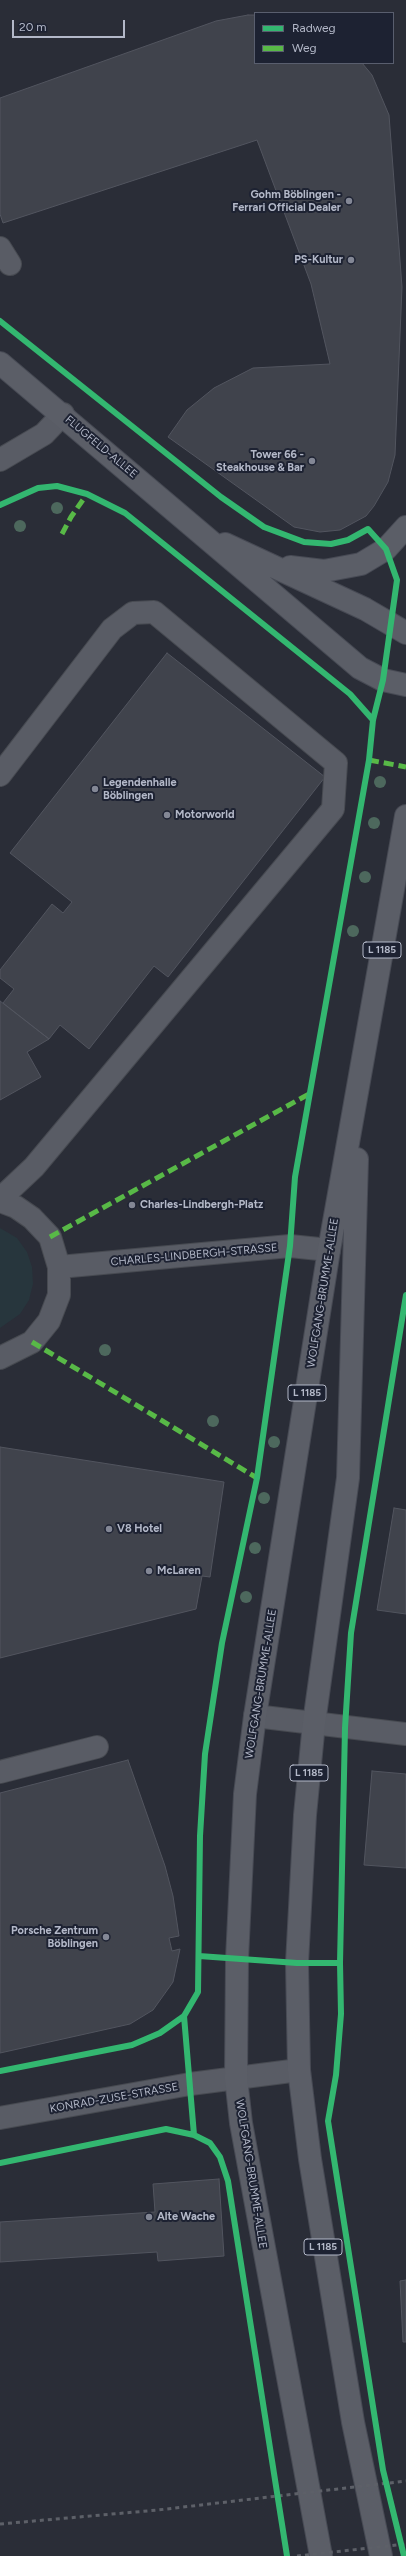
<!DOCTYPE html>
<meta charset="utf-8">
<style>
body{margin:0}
#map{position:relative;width:406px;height:2556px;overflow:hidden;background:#2a2d37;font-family:Figtree,sans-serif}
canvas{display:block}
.legend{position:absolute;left:254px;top:12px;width:140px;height:52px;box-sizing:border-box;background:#1d2232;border:1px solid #595e6e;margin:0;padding:5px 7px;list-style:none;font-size:12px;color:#b3b8c8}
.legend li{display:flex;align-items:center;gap:8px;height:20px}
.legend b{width:20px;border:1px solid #595e6e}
.scale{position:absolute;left:12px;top:20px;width:113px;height:18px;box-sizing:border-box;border:2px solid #b3b8c8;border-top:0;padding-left:5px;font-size:12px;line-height:14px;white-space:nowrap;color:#b3b8c8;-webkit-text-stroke:3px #1d2232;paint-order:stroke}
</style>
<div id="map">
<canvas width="406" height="2556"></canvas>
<ul class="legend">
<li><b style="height:5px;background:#33b770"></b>Radweg</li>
<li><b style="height:5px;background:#58b947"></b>Weg</li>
</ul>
<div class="scale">20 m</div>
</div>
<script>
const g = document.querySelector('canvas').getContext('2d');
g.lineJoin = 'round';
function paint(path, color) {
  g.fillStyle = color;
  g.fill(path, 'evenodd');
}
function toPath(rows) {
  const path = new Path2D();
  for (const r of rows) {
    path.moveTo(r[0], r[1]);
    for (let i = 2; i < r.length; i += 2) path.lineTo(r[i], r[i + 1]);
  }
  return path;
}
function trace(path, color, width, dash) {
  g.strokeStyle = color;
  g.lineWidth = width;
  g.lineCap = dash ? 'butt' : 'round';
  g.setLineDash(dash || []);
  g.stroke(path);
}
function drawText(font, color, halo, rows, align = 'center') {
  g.font = font + ' Figtree,sans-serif';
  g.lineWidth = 4;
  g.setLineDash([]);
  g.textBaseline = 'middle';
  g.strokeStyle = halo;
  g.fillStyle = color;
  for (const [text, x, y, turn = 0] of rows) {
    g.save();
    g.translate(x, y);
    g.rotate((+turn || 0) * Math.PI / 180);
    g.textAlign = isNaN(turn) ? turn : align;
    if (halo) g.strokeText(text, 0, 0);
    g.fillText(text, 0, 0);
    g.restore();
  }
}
const green = toPath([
 [0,1228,17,1238,27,1252,32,1267,33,1284,29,1300,20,1314,0,1328]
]);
const building = toPath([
 [248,15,255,15,255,63,362,63,372,75,389,115,402,287,395,455,388,482,374,506,366,516,340,530,320,532,294,527,168,437,187,410,214,388,253,368,330,364,311,284,257,140,3,223,0,214,0,98,216,21,248,15],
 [167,653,325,777,168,977,154,966,89,1049,60,1025,49,1039,3,1003,14,989,0,978,0,970,52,904,63,913,72,902,10,853,167,653],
 [0,1001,49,1039,27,1052,41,1077,0,1100,0,1001],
 [0,1447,224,1482,210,1577,202,1576,196,1609,0,1658,0,1447],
 [394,1508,406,1510,406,1614,377,1610,394,1508],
 [128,1760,165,1866,173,1896,179,1936,169,1938,172,1951,180,1949,173,1982,153,2010,130,2024,0,2053,0,1793,128,1760],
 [372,1771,406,1774,406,1868,364,1865,372,1771],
 [219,2179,224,2256,158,2261,157,2252,0,2262,0,2222,155,2212,153,2184,219,2179],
 [406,2280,406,2342,403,2342,400,2281,406,2280]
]);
const path = toPath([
 [0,2163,166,2129,194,2135]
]);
const minor = toPath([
 [0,248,10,264],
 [0,460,44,434,63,414],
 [0,775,112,629,133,613,154,612,336,763,333,809,34,1167,0,1199],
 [0,1201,16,1207,32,1218,50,1237,59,1267,59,1295,49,1321,32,1342,0,1358],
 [59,1267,290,1246,329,1250],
 [255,1716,406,1734],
 [0,1772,97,1747],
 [0,2118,190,2084,299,2070]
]);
const major = toPath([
 [0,363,360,668,383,680,406,685],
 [225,544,365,609,406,633],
 [290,567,324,571,361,564,386,549,406,527],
 [357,1159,348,1478,314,1723,305,1815,297,1963,299,2070,310,2159,353,2422,381,2556],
 [321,2556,241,2123,236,2078,237,1959,245,1794,255,1716,329,1250,406,816]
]);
const rail = toPath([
 [0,2524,158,2510,406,2481],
 [297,2556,406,2544]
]);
const quiet = toPath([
 [62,534,71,517,87,494],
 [369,760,406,767],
 [50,1237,309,1094],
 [32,1342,257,1478]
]);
const cycleway = toPath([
 [0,321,221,497,264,527,304,542,331,544,348,540,368,529,386,549,397,580,383,680,373,720,369,760,295,1177,290,1246,257,1478,222,1643,205,1754,200,1836,198,1992,184,2016,160,2033,132,2045,0,2071],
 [0,505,38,488,57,486,87,494,125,513,350,694,373,720],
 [199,1956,297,1963,340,1963],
 [184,2016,194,2135,210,2143,220,2157,228,2181,287,2556],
 [0,2163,166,2129,194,2135],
 [404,2556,383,2470,328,2121,336,2075,341,2014,340,1963,345,1728,351,1633,406,1295]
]);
const trees = [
 [57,508],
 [20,526],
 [380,782],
 [374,823],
 [365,877],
 [353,931],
 [105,1350],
 [213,1421],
 [274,1442],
 [264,1498],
 [255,1548],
 [246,1597]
];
const markers = [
 [349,201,4,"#838795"],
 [351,260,4,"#838795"],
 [312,461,4,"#838795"],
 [95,789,4,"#838795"],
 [167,815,4,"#838795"],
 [132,1205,4,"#838795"],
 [109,1529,4,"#838795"],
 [149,1571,4,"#838795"],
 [106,1937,4,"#838795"],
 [149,2217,4,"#838795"]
];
const shields = [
 [382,950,38],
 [307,1393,38],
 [309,1773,38],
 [323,2247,38]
];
const shieldNames = [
 ["L 1185",382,950],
 ["L 1185",307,1393],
 ["L 1185",309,1773],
 ["L 1185",323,2247]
];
const poiNames = [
 ["Gohm Böblingen -",341,195,"right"],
 ["Ferrari Official Dealer",341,208,"right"],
 ["PS-Kultur",343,260,"right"],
 ["Tower 66 -",304,455,"right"],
 ["Steakhouse & Bar",304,468,"right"],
 ["Legendenhalle",103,783],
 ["Böblingen",103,796],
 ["Motorworld",175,815],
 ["Charles-Lindbergh-Platz",140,1205],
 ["V8 Hotel",117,1529],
 ["McLaren",157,1571],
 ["Porsche Zentrum",98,1931,"right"],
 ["Böblingen",98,1944,"right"],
 ["Alte Wache",157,2217]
];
const streetNames = [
 ["FLUGFELD-ALLEE",101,447,40],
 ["CHARLES-LINDBERGH-STRASSE",194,1255,-5],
 ["WOLFGANG-BRUMME-ALLEE",323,1293,-81],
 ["WOLFGANG-BRUMME-ALLEE",261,1684,-81],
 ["KONRAD-ZUSE-STRASSE",114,2098,-10],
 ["WOLFGANG-BRUMME-ALLEE",251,2174,81]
];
paint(green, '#27363d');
paint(building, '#40434c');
trace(building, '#52555f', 1);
trace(minor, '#474a51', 24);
trace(major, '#474a54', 24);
trace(path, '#5b6067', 2.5, [3, 3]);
trace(minor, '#595c65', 22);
trace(major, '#5b5e67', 22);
trace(rail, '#5d6068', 3, [4, 4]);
trace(quiet, '#58b947', 5, [10, 5]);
trace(cycleway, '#33b770', 6);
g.fillStyle = '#4d685d';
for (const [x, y] of trees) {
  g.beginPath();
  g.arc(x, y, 6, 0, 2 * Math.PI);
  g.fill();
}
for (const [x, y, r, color] of markers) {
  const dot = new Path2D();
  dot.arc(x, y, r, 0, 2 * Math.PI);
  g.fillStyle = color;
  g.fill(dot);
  trace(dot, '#1d2232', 1.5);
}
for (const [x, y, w] of shields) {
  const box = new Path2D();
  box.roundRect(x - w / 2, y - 8, w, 16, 3);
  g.fillStyle = '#1d2232';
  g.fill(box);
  trace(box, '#b3b8c8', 1);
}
drawText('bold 10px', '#b3b8c8', null, shieldNames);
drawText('bold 11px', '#b3b8c8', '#1d2232', poiNames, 'left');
drawText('11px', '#b3b8c8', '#1d2232', streetNames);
</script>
